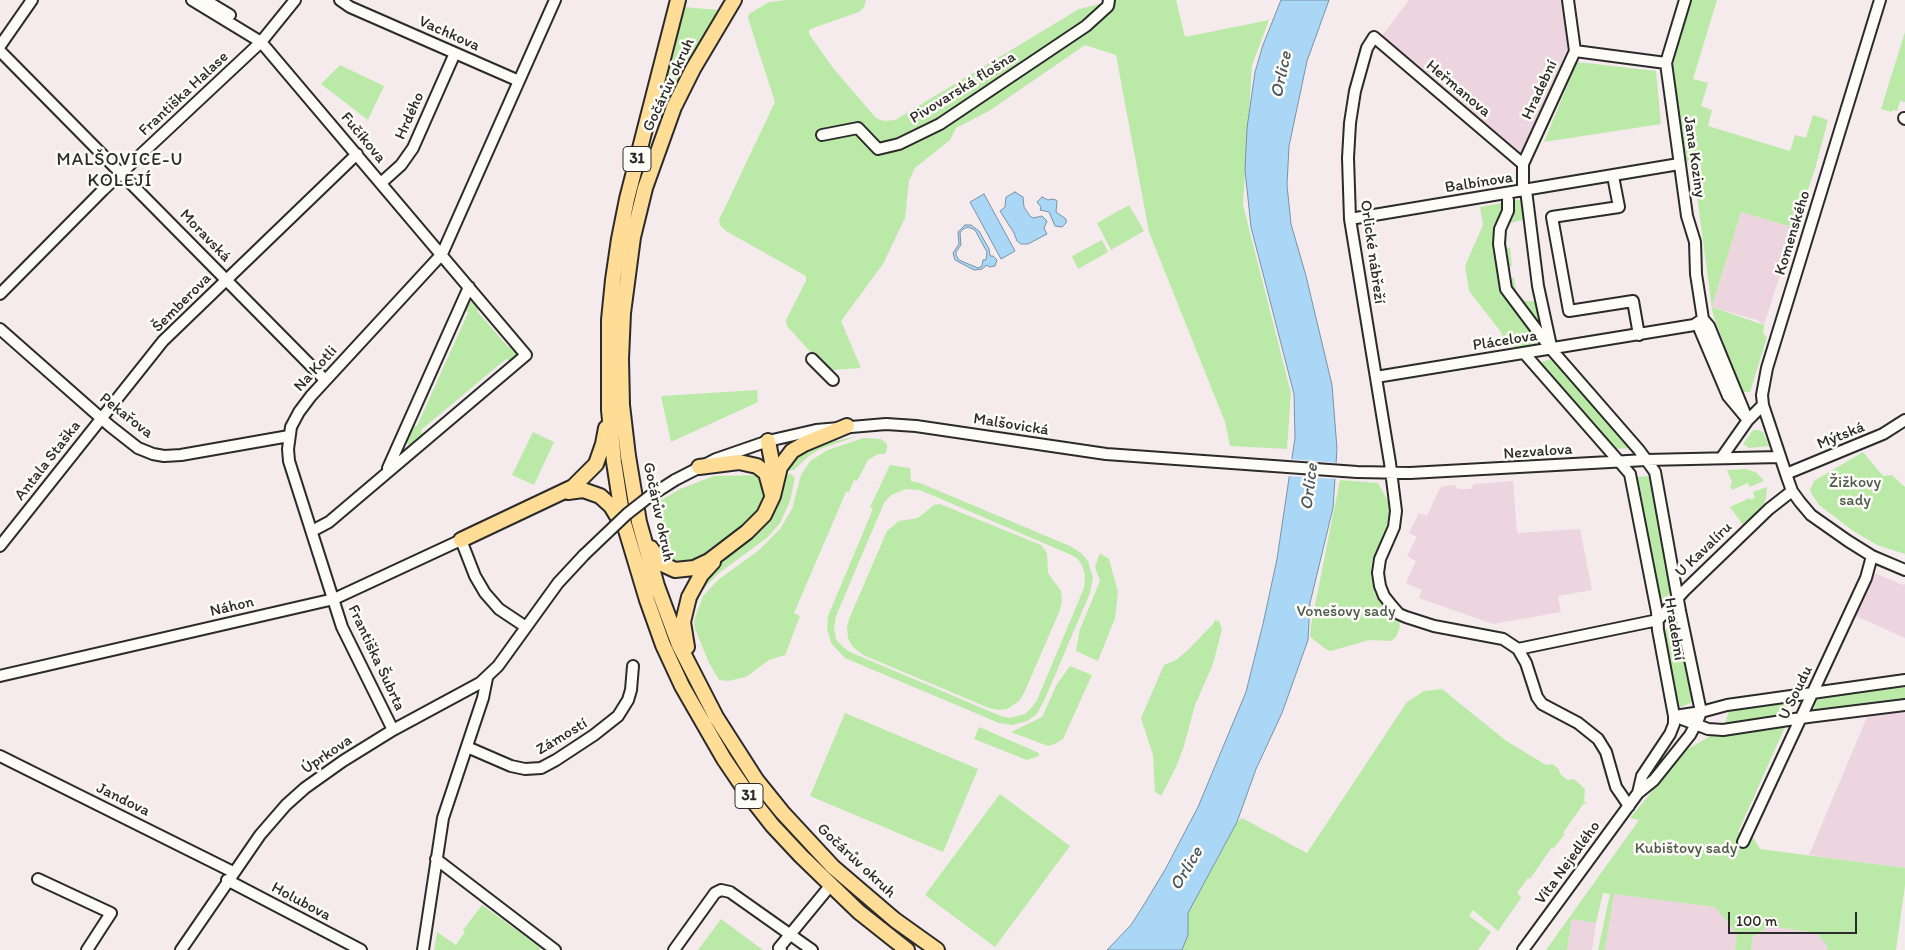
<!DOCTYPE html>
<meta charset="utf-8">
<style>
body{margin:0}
#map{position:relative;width:1905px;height:950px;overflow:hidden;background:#f5eaec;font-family:Itim,sans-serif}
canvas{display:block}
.scale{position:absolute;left:1728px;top:912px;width:129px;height:22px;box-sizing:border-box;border:2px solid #2b2b2b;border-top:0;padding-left:6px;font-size:15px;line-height:18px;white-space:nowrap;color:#2b2b2b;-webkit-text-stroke:4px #fdfcf7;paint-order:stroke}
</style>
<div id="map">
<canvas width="1905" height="950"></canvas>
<div class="scale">100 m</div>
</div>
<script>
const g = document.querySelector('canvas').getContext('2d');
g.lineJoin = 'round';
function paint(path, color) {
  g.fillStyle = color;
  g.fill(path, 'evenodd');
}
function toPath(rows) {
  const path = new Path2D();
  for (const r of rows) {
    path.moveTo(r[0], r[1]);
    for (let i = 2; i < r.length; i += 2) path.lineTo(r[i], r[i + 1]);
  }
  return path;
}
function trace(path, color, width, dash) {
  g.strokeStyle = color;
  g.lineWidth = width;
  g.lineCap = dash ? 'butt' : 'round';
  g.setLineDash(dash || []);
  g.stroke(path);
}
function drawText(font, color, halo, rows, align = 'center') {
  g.font = font + ' Itim,sans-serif';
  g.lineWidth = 5;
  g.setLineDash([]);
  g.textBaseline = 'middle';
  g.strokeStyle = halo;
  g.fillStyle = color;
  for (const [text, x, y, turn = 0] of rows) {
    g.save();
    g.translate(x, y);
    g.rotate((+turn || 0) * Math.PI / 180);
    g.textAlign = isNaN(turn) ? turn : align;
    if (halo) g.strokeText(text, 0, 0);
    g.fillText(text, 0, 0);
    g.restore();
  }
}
const built = toPath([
 [1409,0,1562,0,1569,45,1520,157,1381,37],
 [1741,212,1795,228,1764,325,1757,320,1712,307],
 [1513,481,1517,533,1580,529,1592,590,1558,596,1561,612,1493,624,1419,598,1422,590,1406,583,1416,561,1407,556,1417,537,1409,533,1419,513,1427,516,1440,488,1444,486,1455,485,1458,489,1471,489,1474,484],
 [1874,573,1903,585,1905,584,1905,638,1856,616],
 [1905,711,1905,868,1809,855,1867,717],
 [1614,894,1715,907,1737,934,1735,950,1605,950],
 [1572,919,1596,923,1592,950,1567,950],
 [1768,926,1817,933,1828,947,1827,950,1751,950,1753,937]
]);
const green = toPath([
 [787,0,866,0,864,7,859,12,813,28,809,30,809,34,833,68,876,118,884,121,895,120,1079,9,1116,0,1176,0,1185,37,1269,20,1252,65,1243,205,1291,393,1287,449,1230,446,1225,422,1149,232,1116,55,1085,45,989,111,956,128,950,140,915,168,909,181,905,218,883,264,841,321,861,368,833,370,815,357,787,326,786,320,806,281,806,276,726,231,720,225,719,220,775,102,748,18,749,14,769,2],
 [1691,0,1717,0,1693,79,1708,83,1701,106,1712,110,1708,126,1790,151,1795,135,1806,138,1813,115,1828,120,1815,169,1795,228,1741,212,1712,307,1764,325,1763,333,1767,337,1750,392,1743,392,1714,318,1712,309,1694,173,1685,159,1672,78,1674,56],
 [683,7,719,10,694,50,660,120,654,118],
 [1905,32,1905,102,1900,101,1897,111,1893,110,1892,112,1881,109],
 [1577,62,1656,71,1661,124,1544,142],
 [340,65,384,86,368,120,321,84],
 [1524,199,1527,219,1506,224,1507,236,1505,237,1507,248,1510,248,1512,266,1509,267,1510,278,1514,278,1517,296,1526,301,1537,301,1543,338,1534,346,1515,347,1505,345,1501,332,1469,291,1465,266,1483,225,1480,207],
 [1129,205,1144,231,1111,250,1097,223],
 [1102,240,1108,252,1078,269,1072,256],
 [475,301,482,306,477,311,508,347,515,346,518,352,517,356,513,362,506,359,421,430,423,438,414,445,409,445,405,441,409,426,417,426,468,313,463,307,467,303],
 [1552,359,1631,448,1614,449,1542,367,1541,362],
 [757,390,758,402,671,442,661,396],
 [1753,430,1758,430,1763,432,1769,446,1749,448,1743,444],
 [533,432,554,442,534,485,512,475],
 [858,436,820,449,809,456,794,470,785,471,790,461,812,446],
 [863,438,881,439,887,444,887,448,885,454,878,454,868,460,857,481,854,480,849,492,846,492,794,613,800,616,785,655,769,660,746,677,728,681,719,680,709,663,695,629,694,621,703,596,718,580,758,551,780,529,792,509,801,475,810,461,828,450],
 [1863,452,1883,476,1892,475,1905,487,1905,554,1877,545,1852,530,1819,505,1813,496,1810,490,1814,481],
 [890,465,910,468,911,481,920,483,1070,546,1081,553,1088,561,1093,578,1090,593,1044,701,1036,715,1027,721,1012,725,999,723,845,658,831,643,827,628,828,616,873,509,870,507],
 [906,489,920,490,1069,554,1077,558,1082,565,1085,576,1084,588,1037,700,1032,707,1025,714,1010,718,1001,716,850,652,843,647,836,639,834,629,836,616,884,503,891,495],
 [1746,469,1757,473,1764,481,1750,487,1748,483,1732,490,1730,486,1732,482,1727,470],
 [791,474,795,478,790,501,780,523,768,537,719,573,709,583,701,592,691,619,692,600,714,568,768,522,778,501,784,475],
 [764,475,766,479,765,499,762,507,749,523,702,560,693,564,670,563,655,504,680,489,714,476],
 [1652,476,1672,590,1667,597,1662,599,1659,596,1635,477],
 [1340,480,1378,483,1389,503,1390,517,1372,561,1371,576,1375,594,1399,621,1400,627,1396,637,1391,641,1369,640,1331,651,1327,650,1314,640,1310,636,1311,625],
 [1767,487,1766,499,1763,505,1743,525,1730,507,1750,498,1751,500,1755,498,1753,492],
 [940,504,1041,545,1047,553,1048,573,1061,591,1062,600,1060,610,1024,693,1019,701,1007,709,998,710,989,708,863,655,852,646,848,638,847,628,849,619,887,531,899,521,918,518,934,505],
 [1100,553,1109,559,1118,592,1115,618,1098,661,1076,651,1080,629,1100,581,1095,567],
 [1676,618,1693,702,1678,708,1664,632],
 [1215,620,1219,621,1222,629,1213,664,1195,705,1184,746,1176,767,1161,796,1155,792,1153,755,1141,718,1164,665,1176,660,1187,651,1213,624],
 [1070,666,1092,675,1063,739,1055,744,1048,746,1011,732,1042,717,1057,684],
 [1905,685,1905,702,1818,712,1813,710,1819,696],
 [1442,689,1505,740,1546,765,1552,764,1558,768,1561,775,1568,780,1574,779,1585,789,1584,801,1588,805,1584,803,1563,833,1565,834,1553,849,1552,847,1530,879,1528,878,1517,893,1522,898,1521,898,1498,931,1473,910,1469,916,1491,932,1478,950,1182,950,1188,935,1188,913,1237,822,1242,818,1307,853,1407,702,1424,691],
 [1790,700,1783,714,1725,724,1730,707],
 [845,713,978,769,943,852,810,796],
 [1780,725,1785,727,1738,832,1754,839,1760,849,1905,868,1905,885,1896,950,1827,950,1828,947,1817,933,1768,926,1753,937,1751,950,1735,950,1737,934,1715,907,1614,894,1605,950,1598,950,1610,894,1603,893,1596,923,1572,919,1567,950,1546,950,1639,820,1630,818,1686,750,1712,735],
 [979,727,1039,753,1039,756,1027,760,974,739],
 [1000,794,1070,846,995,947,925,895],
 [482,905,541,948,539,950,434,950,437,932,456,945,465,932,463,930],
 [721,919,763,950,698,950]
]);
const water = toPath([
 [1281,0,1329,0,1307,61,1289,146,1287,185,1291,224,1306,276,1332,385,1337,449,1333,508,1310,603,1308,640,1282,713,1256,769,1237,822,1188,913,1188,935,1182,950,1107,950,1131,925,1145,903,1166,868,1198,807,1246,692,1263,624,1277,559,1295,438,1294,394,1251,227,1245,170,1247,128,1255,72,1263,45,1281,0],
 [1015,192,1023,197,1024,207,1030,216,1033,218,1042,216,1047,221,1044,228,1047,234,1028,244,1021,244,1017,241,1014,233,1000,211,1005,207,1006,197,1015,192],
 [984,194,1015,251,1001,259,970,202,984,194],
 [1042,197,1048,200,1054,199,1057,201,1056,212,1066,219,1066,223,1062,227,1055,226,1049,212,1040,210,1041,207,1037,202,1042,197],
 [965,225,971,225,979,231,989,249,990,256,993,256,997,260,995,266,989,267,987,265,982,269,974,270,955,260,953,253,959,244,958,232,965,225],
 [968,227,975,230,987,252,986,260,983,260,982,266,978,268,959,260,956,255,956,252,961,245,960,233,963,229,968,227]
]);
const pier = toPath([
 [1289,459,1338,463,1337,479,1286,476]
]);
const minor = toPath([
 [192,0,261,42,526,355,329,522,312,531],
 [205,0,230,15],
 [340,0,350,7,519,81],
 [1685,0,1666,63,1687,216,1695,242,1696,274,1703,319,1700,330,1728,396,1748,420],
 [1880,0,1767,368,1762,395,1763,405,1786,474,1792,491,1800,502,1811,515,1848,541,1872,556,1905,570],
 [0,46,32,0],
 [0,51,325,380],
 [1575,51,1666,63],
 [1904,118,1905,119],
 [822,135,858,128,878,149,899,144,940,124,1086,26,1108,6,1109,0],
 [1523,164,1374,37,1367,48,1355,91,1350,123,1348,158,1350,219,1390,463,1396,511,1394,527,1380,559,1378,573,1380,586,1384,596,1392,606,1399,614,1406,617,1434,626,1503,639,1518,649,1526,663,1537,697,1542,704,1578,723,1598,739,1606,752,1616,787,1629,806],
 [1613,176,1619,207,1552,217,1569,311,1633,301,1639,335],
 [381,183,401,165,413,148,455,53],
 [1526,190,1538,286,1551,346],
 [1523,191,1523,164,1575,51,1568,0],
 [1508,200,1508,211,1500,229,1499,244,1506,289,1551,349,1639,450,1655,472,1680,611,1701,712,1698,720,1690,735,1654,780,1638,793,1523,950],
 [1350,219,1679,164],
 [0,294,103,190,261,42,295,0],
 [1703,319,1709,326,1746,416],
 [0,329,110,426,138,448,153,454,164,456,181,455,289,436],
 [1524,353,1630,474,1657,612,1658,630,1674,716,1674,724,1670,734,1642,776,1638,793],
 [812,359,833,380],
 [1376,377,1694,325,1703,319],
 [1722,457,1748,420,1763,405],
 [388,468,469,287],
 [1786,474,1883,434,1905,420],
 [675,480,716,459,768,441,816,430,886,424,916,426,1106,454,1357,472,1410,473,1646,460,1780,457],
 [0,546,163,341,357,154],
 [1518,649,1658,620,1684,591,1769,509,1792,491],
 [0,676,334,599,461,540,475,576,485,593,499,609,526,627],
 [1674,716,1708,729,1723,730,1808,717,1905,705],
 [1675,716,1701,712,1727,705,1905,680],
 [393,730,342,627,289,461,288,449,291,427,299,412,311,396,442,254,555,0],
 [467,747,511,766,525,769,541,768,556,760,594,735,618,716,628,700,631,690,633,666],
 [0,756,233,872],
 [1743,842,1866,578,1872,556],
 [436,859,555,950],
 [38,879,111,913,87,950],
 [227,880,361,950],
 [181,950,260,835,286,805,305,788,343,761,393,730,480,683,498,666,558,583,584,555],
 [423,950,443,818,483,698,487,678],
 [674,950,715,893,721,890,730,892,812,950],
 [781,950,779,948,830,886]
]);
const major = toPath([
 [678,0,627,199,619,239,613,280,609,320,609,410,614,462,623,520,647,600,663,645,682,686,724,759,747,793,772,825,801,856,859,912,907,950],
 [734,0,693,69,674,107,645,188,633,237,623,313,621,359,622,405,628,456,639,522,657,586,679,645,716,717,757,781,782,812,833,867,895,920,937,950],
 [768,441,772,462,773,480],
 [699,467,739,462,757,466,766,473,772,495],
 [568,492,583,490,600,496,611,506,620,521],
 [461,540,573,487,596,464,603,444,606,428],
 [651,548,660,563,675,570,694,568,709,561,747,532,764,515,773,496,780,467,792,451,804,444,847,426],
 [687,647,683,622,689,597,701,575,713,562]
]);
const minorBridge = toPath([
 [584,555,627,514,650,496,675,480]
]);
const shields = [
 [637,159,28],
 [749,796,28]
];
const shieldNames = [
 ["31",637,159],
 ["31",749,796]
];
const streetNames = [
 ["Vachkova",449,34,24],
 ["Gočárův okruh",669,85,-65],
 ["Pivovarská flošna",963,88,-32],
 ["Heřmanova",1458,89,40],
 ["Hradební",1540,90,-65],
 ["Františka Halase",184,94,-43],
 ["Hrdého",410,116,-66],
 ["Fučíkova",363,138,50],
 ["Jana Koziny",1694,157,82],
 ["Balbínova",1479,183,-9],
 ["Komenského",1793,233,-73],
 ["Moravská",205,236,46],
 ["Orlické nábřeží",1372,252,82],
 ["Šemberova",182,303,-45],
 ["Plácelova",1505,341,-9],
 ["Na Kotli",316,369,-48],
 ["Pekařova",126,416,38],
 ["Malšovická",1011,425,9],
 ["Mýtská",1841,436,-22],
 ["Nezvalova",1538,452,-4],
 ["Antala Staška",48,461,-52],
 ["Gočárův okruh",658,512,78],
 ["U Kavalíru",1704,550,-44],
 ["Náhon",232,607,-13],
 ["Hradební",1674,629,81],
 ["Františka Šubrta",376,658,65],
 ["U Soudu",1796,693,-64],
 ["Zámostí",562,737,-31],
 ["Úprkova",327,755,-34],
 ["Jandova",123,800,26],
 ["Gočárův okruh",856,861,43],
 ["Víta Nejedlého",1568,863,-54],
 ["Holubova",301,902,28]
];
const parkNames = [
 ["Žižkovy",1855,483],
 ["sady",1855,501],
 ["Vonešovy sady",1346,612],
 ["Kubištovy sady",1686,849]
];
const waterNames = [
 ["Orlice",1282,75,-78],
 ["Orlice",1310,487,-83],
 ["Orlice",1187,869,-59]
];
const neighbourhoodNames = [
 ["MALŠOVICE-U",120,160],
 ["KOLEJÍ",120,181]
];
paint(built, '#ecd5de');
paint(green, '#bbeaa8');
paint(water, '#abd7f7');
trace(water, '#7892a5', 1);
paint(pier, '#f5eaec');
trace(minor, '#2b2b2b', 14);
trace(major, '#2b2b2b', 18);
trace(minor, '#fdfcf7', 10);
trace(major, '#ffdd96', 14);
trace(minorBridge, '#2b2b2b', 14, []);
trace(minorBridge, '#fdfcf7', 10);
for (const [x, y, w] of shields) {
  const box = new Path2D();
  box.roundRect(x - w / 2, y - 12.5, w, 25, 4);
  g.fillStyle = '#fdfcf7';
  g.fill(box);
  trace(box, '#2b2b2b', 1);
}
drawText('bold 15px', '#2b2b2b', null, shieldNames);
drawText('16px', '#2b2b2b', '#fdfcf7', streetNames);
drawText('16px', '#4f5b4a', '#fdfcf7', parkNames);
drawText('italic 18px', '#4b565e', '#fdfcf7', waterNames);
g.letterSpacing = '1px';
drawText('18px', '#2b2b2b', '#fdfcf7', neighbourhoodNames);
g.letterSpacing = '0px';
</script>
